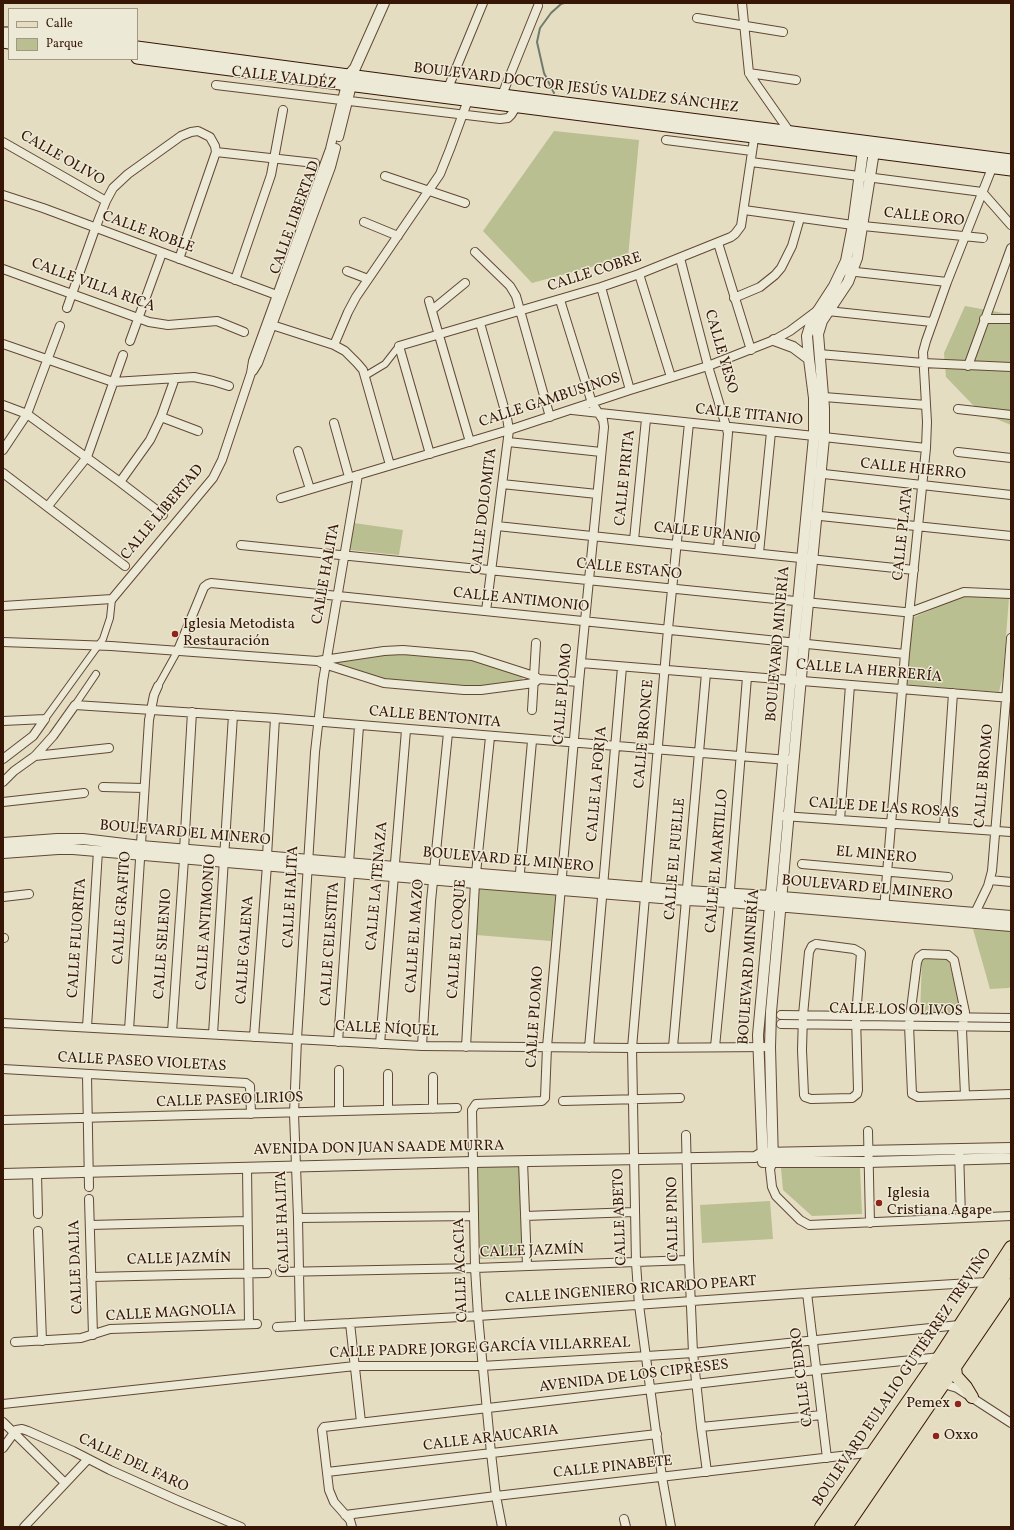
<!DOCTYPE html>
<meta charset="utf-8">
<style>
body{margin:0}
#map{position:relative;width:1014px;height:1530px;overflow:hidden;background:#e4ddc2;font-family:Vollkorn,serif}
canvas{display:block}
.frame{position:absolute;inset:0;border:4px solid #381605;pointer-events:none}
.legend{position:absolute;left:8px;top:8px;width:130px;height:52px;box-sizing:border-box;background:#ede9d7;border:1px solid #a59583;margin:0;padding:5px 7px;list-style:none;font-size:12px;color:#381605}
.legend li{display:flex;align-items:center;gap:8px;height:20px}
.legend b{width:20px;border:1px solid #a59583}
</style>
<div id="map">
<canvas width="1014" height="1530"></canvas>
<div class="frame"></div>
<ul class="legend">
<li><b style="height:5px;background:#e4ddc2"></b>Calle</li>
<li><b style="height:11px;background:#b9bf90"></b>Parque</li>
</ul>
</div>
<script>
const g = document.querySelector('canvas').getContext('2d');
g.lineJoin = 'round';
function paint(path, color) {
  g.fillStyle = color;
  g.fill(path, 'evenodd');
}
function toPath(rows) {
  const path = new Path2D();
  for (const r of rows) {
    path.moveTo(r[0], r[1]);
    for (let i = 2; i < r.length; i += 2) path.lineTo(r[i], r[i + 1]);
  }
  return path;
}
function trace(path, color, width, dash) {
  g.strokeStyle = color;
  g.lineWidth = width;
  g.lineCap = dash ? 'butt' : 'round';
  g.setLineDash(dash || []);
  g.stroke(path);
}
function drawText(font, color, halo, rows, align = 'center') {
  g.font = font + ' Vollkorn,serif';
  g.lineWidth = 3;
  g.setLineDash([]);
  g.textBaseline = 'middle';
  g.strokeStyle = halo;
  g.fillStyle = color;
  for (const [text, x, y, turn = 0] of rows) {
    g.save();
    g.translate(x, y);
    g.rotate((+turn || 0) * Math.PI / 180);
    g.textAlign = isNaN(turn) ? turn : align;
    if (halo) g.strokeText(text, 0, 0);
    g.fillText(text, 0, 0);
    g.restore();
  }
}
const green = toPath([
 [554,131,639,140,628,257,532,283,483,231],
 [965,306,1003,313,1011,313,1011,425,987,415,972,404,946,377,944,353],
 [354,523,403,530,399,555,350,550],
 [965,595,1009,598,1003,675,999,692,907,685,912,618],
 [392,652,476,659,523,675,522,682,479,688,385,682,336,668,333,661],
 [478,887,556,893,551,941,476,935],
 [973,929,1011,931,1011,985,1009,988,990,989],
 [922,959,948,959,963,1013,920,1014],
 [476,1167,520,1167,522,1258,479,1259],
 [781,1168,860,1168,862,1214,812,1216,783,1190],
 [770,1201,773,1239,702,1243,700,1205]
]);
const stream = toPath([
 [554,93,544,73,537,42,540,28,551,13,561,4,564,3]
]);
const pedestrian = toPath([
 [365,376,385,364,399,346],
 [158,686,178,650],
 [75,705,96,674],
 [45,719,103,639,110,618,112,599]
]);
const minor = toPath([
 [742,3,749,73,752,78,789,131],
 [697,18,783,32],
 [749,73,796,80],
 [216,85,500,119,508,118,511,115,516,107],
 [448,88,483,3],
 [502,95,538,6],
 [339,137,352,85],
 [666,140,752,151],
 [3,142,106,201],
 [216,152,315,163],
 [751,162,982,192,1011,225],
 [385,176,465,203],
 [3,195,43,208,282,297],
 [744,210,853,225],
 [364,222,398,236],
 [863,226,983,238],
 [718,243,751,350],
 [475,252,510,286,516,296,550,417],
 [680,258,708,366,728,433,718,549],
 [3,269,149,322,168,325,217,321,244,332],
 [347,271,368,279],
 [847,271,947,282],
 [639,274,671,377],
 [235,280,271,175,283,110],
 [601,287,630,390],
 [734,298,760,287,775,275,781,268,792,246,800,218],
 [429,301,470,442],
 [67,308,95,229,106,201,113,188,128,174,181,136,191,132,198,131,210,137,215,146,216,152,179,259],
 [432,310,465,283],
 [984,319,1011,319],
 [480,323,507,418,509,430,486,611],
 [272,325,334,345,345,351,357,363,363,370,390,465],
 [130,341,162,253],
 [3,344,113,382,194,377,213,381,229,386],
 [334,345,348,312,356,297,440,174,450,149,468,100],
 [819,354,923,363,1011,367],
 [968,366,1011,248],
 [253,371,258,363,331,167,336,148],
 [824,397,926,405],
 [3,405,27,414,120,482,163,515],
 [958,409,1011,415],
 [572,410,926,448],
 [161,417,198,431],
 [334,423,349,477],
 [508,442,601,452],
 [3,450,27,414,60,326],
 [298,451,310,489],
 [958,452,1011,458],
 [430,454,399,346,601,287,639,274,731,237,735,234,741,226,755,132],
 [3,473,125,566],
 [815,473,1011,495],
 [120,482,150,440,161,417,175,378],
 [502,484,597,494],
 [281,498,509,430,630,390,708,366,774,340,790,331,818,310,932,322],
 [48,506,87,457,123,355],
 [811,515,1011,536],
 [497,526,914,570],
 [634,540,646,419],
 [241,545,904,612,913,611,964,592,1011,594],
 [759,553,771,432],
 [3,606,112,599,213,478,222,460,251,373,253,361,330,149,346,84],
 [3,642,111,646,317,661,384,651,403,650,472,656,534,676,539,679,579,682],
 [178,650,204,587,208,584,211,583,905,654],
 [321,663,384,683,464,690,481,690,534,683,539,679],
 [581,663,1011,698],
 [532,710,536,643],
 [3,721,45,719],
 [35,756,109,748],
 [3,759,33,736,45,719],
 [3,782,14,771,35,756,53,736,75,705,275,718,788,760],
 [103,787,144,788],
 [3,802,84,793],
 [783,816,1011,832],
 [840,820,850,685],
 [944,827,953,693],
 [184,850,192,712],
 [267,856,275,718],
 [349,863,359,726],
 [802,864,948,877],
 [990,880,1011,882],
 [519,883,532,741],
 [3,897,29,894],
 [884,910,905,654,926,448,927,422,923,352,926,341,947,282,992,168],
 [975,913,988,886,992,871,1011,638],
 [3,938,4,938],
 [816,944,854,949,861,953,856,1016,858,1090,857,1094,852,1098,811,1099,805,1097,804,1095,802,1050,803,1015,809,952,812,946,816,944],
 [781,1015,1011,1018],
 [3,1023,422,1046,632,1048,770,1047],
 [781,1024,1011,1027],
 [87,1027,98,851],
 [129,1030,149,720,154,695,158,686],
 [172,1032,184,859],
 [213,1034,233,715],
 [254,1037,267,865],
 [338,1042,350,872],
 [380,1044,406,730],
 [422,1046,431,901,448,733],
 [466,1047,475,883,490,737],
 [673,1047,706,673],
 [715,1047,729,902,747,677],
 [589,1048,622,667],
 [3,1069,246,1083,250,1086,251,1114],
 [388,1074,388,1110],
 [87,1075,89,1187],
 [433,1077,433,1109],
 [965,1095,962,1030,965,1012,954,960,948,955,923,954,919,957,917,962,909,1025,912,1094,918,1097,1011,1094],
 [563,1101,680,1098],
 [339,1111,339,1070],
 [3,1120,457,1108],
 [868,1131,870,1223],
 [686,1135,689,1260,693,1353,701,1427,707,1472],
 [959,1149,961,1218],
 [523,1161,527,1266],
 [773,1162,770,1169,772,1187,776,1196,800,1220,809,1225,1011,1216],
 [247,1167,249,1324],
 [37,1174,38,1214],
 [89,1199,93,1335],
 [525,1216,634,1212],
 [298,1218,474,1216],
 [90,1225,247,1221],
 [38,1231,42,1341],
 [280,1272,475,1268,689,1260],
 [91,1277,267,1273],
 [807,1293,827,1458],
 [350,1323,361,1422],
 [300,1325,298,1218,294,1114,297,1039,315,752,323,681,358,475],
 [277,1327,478,1316,807,1293,987,1282],
 [15,1342,81,1338,110,1329,257,1324],
 [944,1384,957,1388,1011,1423],
 [3,1404,355,1366,482,1366,647,1356,693,1353,959,1325],
 [3,1422,65,1483],
 [701,1427,822,1415],
 [3,1448,16,1430,22,1429,28,1431,73,1451,110,1470,177,1500,241,1527],
 [327,1472,657,1434],
 [345,1515,496,1496,875,1452],
 [624,1519,626,1527],
 [24,1527,88,1459],
 [352,1527,350,1520,334,1502,329,1490,322,1430,324,1427,816,1370,941,1357],
 [502,1527,496,1496,491,1453,478,1316,475,1268,472,1110,476,1104,542,1101,545,1098,547,1047,579,682,604,427,603,420,592,403,560,300],
 [671,1527,662,1477,639,1305,636,1263,632,1048,668,629,689,423]
]);
const tertiary = toPath([
 [347,80,349,75,355,68,384,3],
 [774,340,793,347,809,359],
 [3,843,57,839,83,839,141,846,225,853,687,891,770,896,1011,916],
 [3,853,58,849,73,849,475,883,686,900,729,902,1011,926],
 [763,1162,758,1035,794,643,814,437,814,398,809,359,807,336,812,320,834,286,846,261,853,225,864,143],
 [766,1162,868,1162,1011,1158],
 [773,1162,770,1047,771,1012,804,644,824,438,824,408,818,334,822,321,848,282,857,258,875,145],
 [3,1174,473,1162,755,1157,762,1153,1011,1148]
]);
const secondary = toPath([
 [3,33,9,33],
 [3,42,9,43],
 [137,47,409,83,1011,160],
 [137,58,1011,170]
]);
const primary = toPath([
 [955,1367,956,1376,966,1387,972,1397],
 [821,1527,939,1357,1011,1247],
 [834,1527,1011,1266],
 [846,1527,1011,1285]
]);
const markers = [
 [175,634,4,"#8f2418"],
 [879,1203,4,"#8f2418"],
 [958,1404,4,"#8f2418"],
 [936,1436,4,"#8f2418"]
];
const streetNames = [
 ["CALLE VALDÉZ",284,79,7],
 ["BOULEVARD DOCTOR JESÚS VALDEZ SÁNCHEZ",576,89,7],
 ["CALLE OLIVO",62,159,30],
 ["CALLE LIBERTAD",296,218,-70],
 ["CALLE ORO",924,218,6],
 ["CALLE ROBLE",148,233,20],
 ["CALLE COBRE",595,273,-18],
 ["CALLE VILLA RICA",93,286,20],
 ["CALLE YESO",720,352,74],
 ["CALLE GAMBUSINOS",550,401,-18],
 ["CALLE TITANIO",749,416,6],
 ["CALLE HIERRO",913,470,6],
 ["CALLE PIRITA",626,478,-84],
 ["CALLE DOLOMITA",485,511,-83],
 ["CALLE LIBERTAD",163,513,-50],
 ["CALLE URANIO",707,534,6],
 ["CALLE PLATA",904,534,-84],
 ["CALLE ESTAÑO",629,570,6],
 ["CALLE HALITA",327,574,-80],
 ["CALLE ANTIMONIO",521,601,6],
 ["BOULEVARD MINERÍA",779,644,-85],
 ["CALLE LA HERRERÍA",869,672,5],
 ["CALLE PLOMO",564,694,-85],
 ["CALLE BENTONITA",435,718,5],
 ["CALLE BRONCE",645,734,-85],
 ["CALLE BROMO",985,776,-85],
 ["CALLE LA FORJA",598,784,-85],
 ["CALLE DE LAS ROSAS",884,809,4],
 ["BOULEVARD EL MINERO",185,834,5],
 ["EL MINERO",876,856,5],
 ["CALLE EL FUELLE",676,859,-85],
 ["BOULEVARD EL MINERO",508,861,5],
 ["CALLE EL MARTILLO",718,861,-85],
 ["CALLE LA TENAZA",378,886,-85],
 ["BOULEVARD EL MINERO",867,889,5],
 ["CALLE HALITA",292,897,-87],
 ["CALLE GRAFITO",123,908,-86],
 ["CALLE ANTIMONIO",207,922,-86],
 ["CALLE EL MAZO",416,936,-86],
 ["CALLE FLUORITA",78,938,-86],
 ["CALLE EL COQUE",458,939,-86],
 ["CALLE SELENIO",164,944,-86],
 ["CALLE CELESTITA",331,944,-86],
 ["CALLE GALENA",246,950,-86],
 ["BOULEVARD MINERÍA",750,967,-86],
 ["CALLE LOS OLIVOS",896,1011,1],
 ["CALLE PLOMO",536,1017,-86],
 ["CALLE NÍQUEL",387,1030,3],
 ["CALLE PASEO VIOLETAS",142,1063,3],
 ["CALLE PASEO LIRIOS",230,1101,-2],
 ["AVENIDA DON JUAN SAADE MURRA",379,1149,-1],
 ["CALLE ABETO",621,1217,-92],
 ["CALLE PINO",674,1219,-91],
 ["CALLE HALITA",284,1222,-92],
 ["CALLE JAZMÍN",532,1252,-2],
 ["CALLE JAZMÍN",179,1260,-1],
 ["CALLE DALIA",77,1267,-92],
 ["CALLE ACACIA",462,1270,-92],
 ["CALLE INGENIERO RICARDO PEART",631,1291,-4],
 ["CALLE MAGNOLIA",171,1314,-3],
 ["CALLE PADRE JORGE GARCÍA VILLARREAL",480,1349,-2],
 ["AVENIDA DE LOS CIPRESES",634,1377,-7],
 ["CALLE CEDRO",803,1377,-97],
 ["BOULEVARD EULALIO GUTIÉRREZ TREVIÑO",903,1378,-56],
 ["CALLE ARAUCARIA",491,1439,-7],
 ["CALLE DEL FARO",133,1464,25],
 ["CALLE PINABETE",613,1468,-6]
];
const poiNames = [
 ["Iglesia Metodista",183,625],
 ["Restauración",183,642],
 ["Iglesia",887,1194],
 ["Cristiana Agape",887,1211],
 ["Pemex",950,1404,"right"],
 ["Oxxo",944,1436]
];
paint(green, '#b9bf90');
trace(stream, '#707a6d', 2);
trace(pedestrian, '#634834', 8);
trace(minor, '#634834', 10);
trace(tertiary, '#634834', 12);
trace(secondary, '#381605', 13);
trace(primary, '#381605', 14);
trace(pedestrian, '#ede9d7', 6);
trace(minor, '#ede9d7', 8);
trace(tertiary, '#ede9d7', 10);
trace(secondary, '#ede9d7', 11);
trace(primary, '#e4ddc2', 12);
for (const [x, y, r, color] of markers) {
  const dot = new Path2D();
  dot.arc(x, y, r, 0, 2 * Math.PI);
  g.fillStyle = color;
  g.fill(dot);
  trace(dot, '#ede9d7', 1.5);
}
drawText('15px', '#381605', '#ede9d7', streetNames);
drawText('15px', '#381605', '#ede9d7', poiNames, 'left');
</script>
